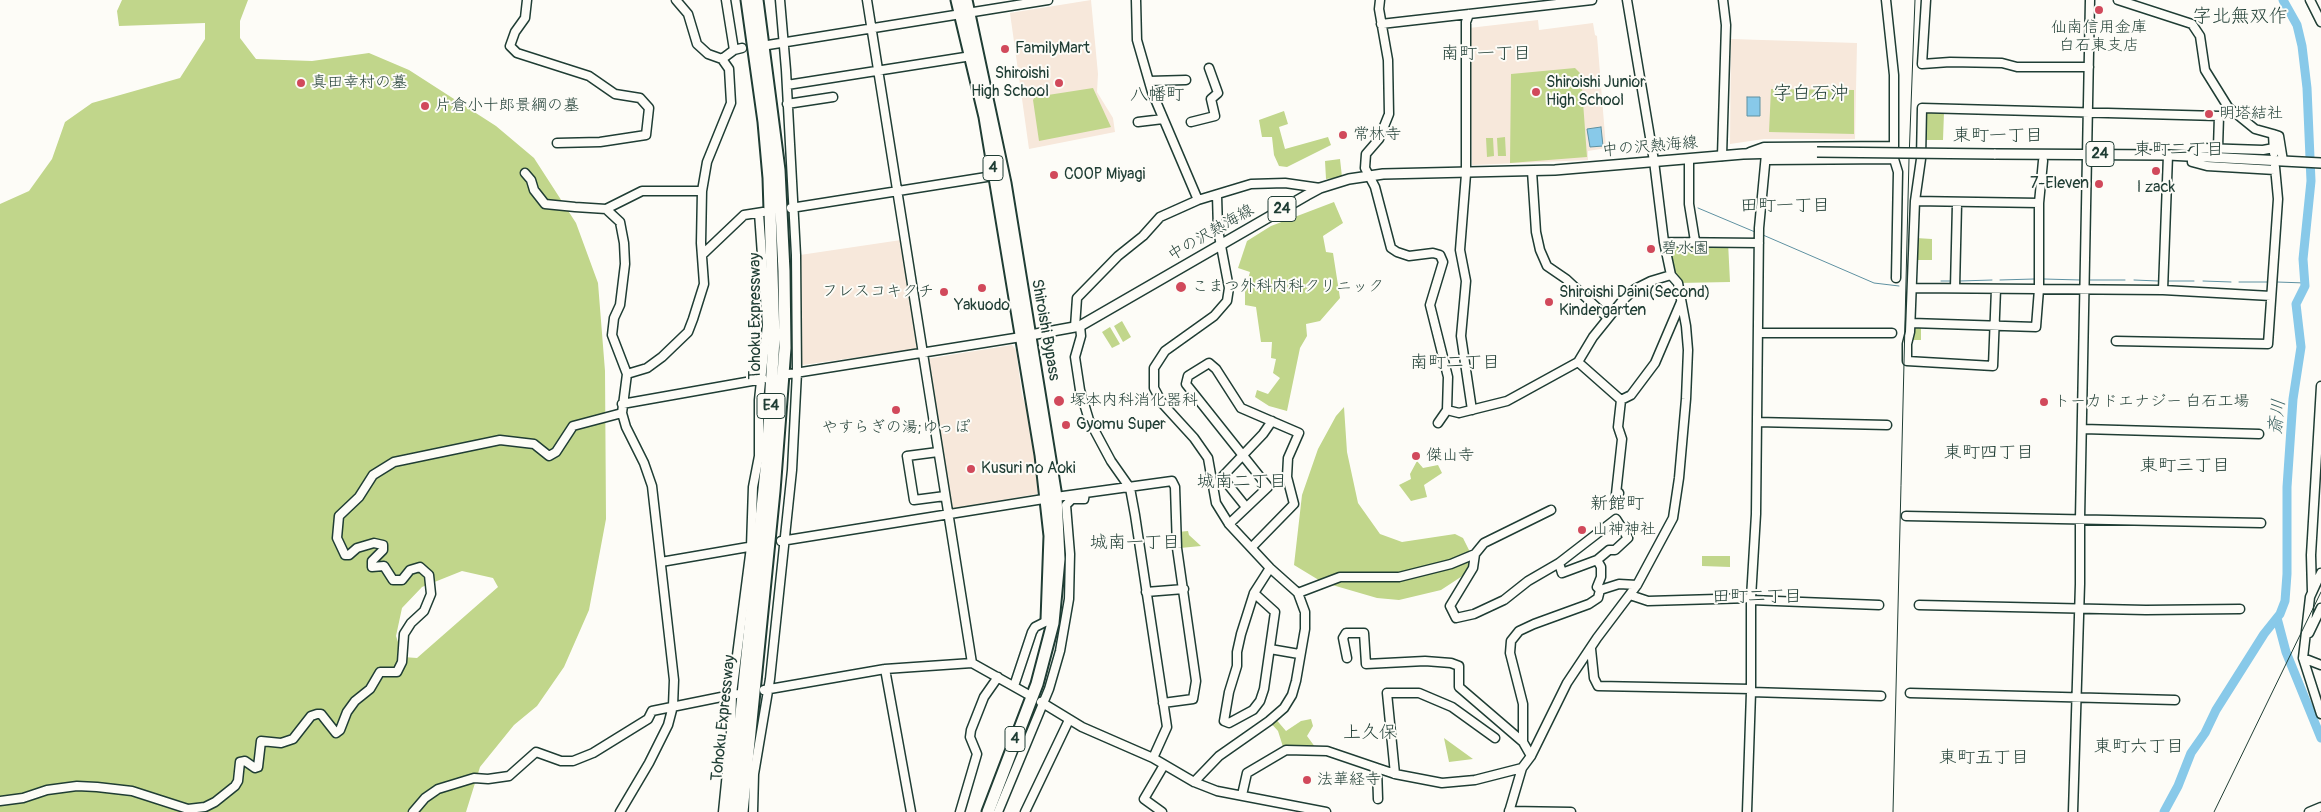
<!DOCTYPE html>
<meta charset="utf-8">
<style>
body{margin:0}
canvas{display:block;background:#fdfcf7}
</style>
<canvas width="2321" height="812"></canvas>
<script>
const g = document.querySelector('canvas').getContext('2d');
g.lineJoin = 'round';
function paint(path, color) {
  g.fillStyle = color;
  g.fill(path, 'evenodd');
}
function toPath(rows) {
  const path = new Path2D();
  for (const r of rows) {
    path.moveTo(r[0], r[1]);
    for (let i = 2; i < r.length; i += 2) path.lineTo(r[i], r[i + 1]);
  }
  return path;
}
function trace(path, color, width, dash) {
  g.strokeStyle = color;
  g.lineWidth = width;
  g.lineCap = dash ? 'butt' : 'round';
  g.setLineDash(dash || []);
  g.stroke(path);
}
function drawText(font, color, halo, rows, align = 'center') {
  g.font = font + ' Pangolin,"Klee One",sans-serif';
  g.lineWidth = 4;
  g.setLineDash([]);
  g.textBaseline = 'middle';
  g.strokeStyle = halo;
  g.fillStyle = color;
  for (const [text, x, y, turn = 0] of rows) {
    g.save();
    g.translate(x, y);
    g.rotate((+turn || 0) * Math.PI / 180);
    g.textAlign = isNaN(turn) ? turn : align;
    if (halo) g.strokeText(text, 0, 0);
    g.fillText(text, 0, 0);
    g.restore();
  }
}
const built = toPath([
 [1091,0,1098,74,1097,92,1113,118,1115,132,1029,149,1010,13],
 [1538,20,1539,30,1593,23,1595,35,1597,36,1606,148,1588,151,1588,160,1472,165,1469,28],
 [1731,39,1857,43,1855,139,1764,139,1730,144],
 [901,240,918,349,802,365,800,255],
 [1012,345,1016,350,1022,395,1029,416,1038,472,1037,494,951,509,926,359]
]);
const green = toPath([
 [122,0,248,0,240,21,240,38,256,59,312,61,369,53,409,70,496,126,534,158,576,223,598,283,605,371,606,519,589,610,564,667,537,706,514,725,480,767,466,812,0,812,0,204,29,191,52,159,65,122,92,103,180,78,205,39,205,23,119,26,117,11],
 [462,571,493,578,498,587,417,658,403,657,396,636,402,608,422,587],
 [1575,68,1581,74,1587,157,1510,163,1511,74],
 [1093,88,1111,127,1039,141,1033,100,1035,97],
 [1771,89,1854,90,1854,134,1769,132],
 [1284,111,1288,124,1279,127,1285,149,1328,137,1331,145,1287,167,1279,166,1274,155,1272,137,1262,137,1259,120],
 [1928,112,1944,112,1943,140,1925,140,1925,115],
 [1505,137,1506,156,1498,156,1497,138],
 [1486,138,1493,138,1494,156,1487,157],
 [1340,159,1342,177,1326,179,1325,161],
 [1334,202,1343,223,1323,236,1326,252,1333,253,1340,298,1320,321,1306,324,1307,336,1300,348,1287,411,1269,406,1255,397,1257,390,1268,394,1280,378,1273,373,1276,359,1271,358,1272,342,1261,342,1256,307,1245,305,1245,290,1250,272,1238,268,1247,241,1271,226],
 [1916,238,1932,239,1932,260,1915,260],
 [1664,242,1728,242,1730,282,1678,283,1671,275],
 [1122,321,1131,337,1123,342,1114,326],
 [1913,325,1921,326,1921,340,1911,340],
 [1110,327,1120,344,1112,348,1102,332],
 [1344,407,1347,452,1358,503,1380,534,1402,542,1455,534,1463,538,1470,552,1473,569,1441,590,1399,600,1377,598,1322,582,1294,565,1302,495,1318,449,1336,416],
 [1417,461,1423,468,1438,465,1442,473,1424,485,1427,497,1411,501,1399,485,1411,479,1410,474],
 [1188,531,1189,535,1201,546,1180,548,1178,532],
 [1702,556,1730,556,1730,567,1702,566],
 [1274,717,1286,731,1301,721,1311,719,1313,726,1307,736,1318,751,1284,750,1278,731,1269,721],
 [1444,738,1473,759,1449,762]
]);
const water = toPath([
 [1747,97,1760,97,1760,116,1747,116,1747,97],
 [1601,127,1603,146,1590,147,1587,129,1601,127]
]);
const stream = toPath([
 [1698,208,1755,232],
 [1763,235,1874,283,1899,286],
 [2044,279,2080,280],
 [2000,280,2034,279],
 [2089,280,2125,280],
 [2134,280,2158,281],
 [1941,281,1951,281],
 [1960,281,1992,280],
 [2168,281,2194,281],
 [2203,281,2231,282],
 [2239,282,2267,282],
 [2277,282,2305,283]
]);
const river = toPath([
 [2277,618,2286,652,2321,738],
 [2164,812,2178,786,2191,753,2205,733,2216,710,2264,634,2280,614,2285,601,2287,574,2287,487,2293,399,2301,347,2296,304,2305,286,2303,259,2311,181,2307,88,2302,46,2297,25,2283,0]
]);
const minor = toPath([
 [527,0,525,18,515,32,510,46,517,53,589,76,615,94,640,98,649,108,646,135,600,142,557,143],
 [726,0,734,50],
 [867,0,972,663],
 [1136,0,1137,40,1152,92,1198,200],
 [1380,0,1379,9,1388,60,1389,114,1379,139,1366,154,1365,168,1375,187,1391,248,1397,252,1409,256,1433,253,1440,255,1443,262,1430,305,1448,377,1447,410,1438,423],
 [1886,0,1894,75,1894,159,1898,172,1896,278],
 [1926,0,1922,64,1950,62,2002,63,2017,67,2089,67],
 [2118,0,2192,24,2200,36,2205,70,2228,107,2255,129,2273,134,2274,153],
 [2310,0,2321,22],
 [1469,14,1466,22,1466,174,1460,250,1466,281,1461,336,1472,410],
 [1381,24,1592,0],
 [768,45,1048,0],
 [722,59,734,50,742,48],
 [1149,81,1186,80],
 [787,85,965,57],
 [787,104,833,97],
 [1138,122,1163,119],
 [1191,122,1215,116,1211,99,1218,93,1209,68],
 [2273,134,2279,136,2283,161],
 [2274,148,2263,150,2203,148,2194,151,2192,156,2192,162,2207,166,2275,170],
 [1750,152,1764,147,1894,146],
 [1722,156,1726,25,1723,0],
 [1689,159,1689,204,1695,241],
 [1766,160,1894,159],
 [1532,171,1536,232,1540,250,1547,266,1566,279,1608,318],
 [525,173,531,180,534,190,545,204,575,207,606,209,642,191,702,191],
 [1915,201,1921,159,1922,108,2219,116,2218,148],
 [791,208,999,175],
 [606,209,620,222,624,243,625,264,620,305,614,318,612,335,627,374,622,413,626,427,644,463,652,486,674,680,673,706,668,725,649,763,620,812],
 [1664,242,1759,243],
 [703,254,744,215,763,212],
 [1912,288,2163,290,2271,296],
 [1955,288,1957,204],
 [1996,289,1993,366,1907,361,1907,344,1910,332,1915,201,2039,203],
 [2163,290,2168,155],
 [1911,323,2036,327,2039,289,2039,203,2043,161],
 [1080,326,1081,336,1075,357,1080,390,1089,420,1111,461,1130,488,1135,515,1167,727,1153,758],
 [1075,327,1077,298,1118,256,1143,236,1160,217,1198,200,1251,184,1285,183,1320,188],
 [1758,333,1892,333],
 [2116,341,2268,344,2278,199,2275,167],
 [1578,362,1621,400,1618,427,1622,439,1616,494,1619,493],
 [627,374,647,368,662,357,688,332,693,319,704,284,701,243,702,191,707,162,731,103,729,69,722,59,708,54,697,44,688,14,676,0],
 [789,374,1021,337],
 [1621,400,1631,395,1655,363,1681,302],
 [622,404,763,379],
 [1447,410,1459,413,1507,401,1578,362,1593,337,1622,301,1635,289,1651,281,1671,275],
 [1757,422,1887,425],
 [2083,429,2259,434],
 [938,452,907,456,914,500,945,496],
 [1246,507,1222,477,1263,434,1272,421],
 [1906,516,2261,523],
 [1229,524,1268,487,1186,384,1188,376,1209,363,1216,369,1241,408,1299,433,1288,458,1287,477,1294,504,1252,547],
 [781,541,1056,497,1172,481,1175,487,1177,548,1196,681,1193,699,1163,703],
 [1475,554,1473,568,1450,606,1456,618,1474,614,1504,600,1528,581,1559,563,1616,519,1628,538,1615,550,1609,550,1597,560],
 [661,562,754,546],
 [2321,573,2310,597,2303,658,2321,714],
 [1600,590,1619,584,1637,585],
 [1146,592,1184,589],
 [2312,592,2311,555,2321,386],
 [1254,593,1275,612,1264,689,1260,701,1253,710,1229,723,1224,721,1229,692,1237,666,1237,652,1241,634,1254,593,1270,568],
 [1298,593,1340,577,1399,577,1451,564,1475,554,1484,543,1551,510],
 [1630,595,1648,601,1751,598],
 [1751,600,1879,605],
 [1919,605,2146,610,2240,609],
 [2309,633,2321,608],
 [1270,649,1299,654],
 [1591,649,1594,678,1598,686,1751,689],
 [1347,658,1343,638,1346,633,1364,633,1366,664,1425,661,1451,663,1459,666,1459,687,1523,742,1531,756],
 [2303,658,2321,665],
 [885,669,911,812],
 [1014,686,1032,632,1035,627,1047,621],
 [764,690,885,669,972,663,1029,695],
 [1751,692,1881,696],
 [1910,693,2175,700],
 [1041,702,1082,727,1153,758,1194,782,1217,791,1326,812],
 [1523,742,1523,704,1510,653,1511,641,1519,631,1534,624,1589,604,1598,598,1600,590,1597,587,1601,577,1601,567,1597,560,1562,573,1559,563],
 [1395,774,1387,693,1419,693,1452,707,1495,738],
 [1194,782,1219,756,1269,721,1284,708,1292,695,1296,681,1305,629,1305,612,1298,593,1270,568,1229,524,1216,503,1208,458,1194,438,1162,403,1154,388,1154,368,1165,351,1214,316,1227,301,1229,288,1218,230,1217,195],
 [1242,795,1247,773,1286,750,1327,751,1377,768],
 [1378,799,1377,768,1395,774,1442,783,1475,780,1522,768],
 [0,801,23,798,47,790,77,786,97,787,132,791,188,809,205,807,215,802,235,786,238,781,240,762,245,761,255,768,258,767,261,741,281,743,293,739,311,716,317,714,321,714,336,733,340,730,347,712,355,701,370,689,380,672,397,672,402,662,404,634,411,623,424,611,431,594,429,575,420,567,410,570,402,580,393,580,384,566,372,567,372,561,383,550,383,545,374,543,357,548,349,555,345,555,337,538,339,516,359,497,373,475,394,462,500,440,534,444,549,456,556,452,573,426,622,413],
 [1509,811,1571,812],
 [413,812,425,798,438,789,474,778,488,779,509,776,536,752,561,761,573,761,593,753,648,719,652,711,736,694],
 [723,812,731,733,732,694,751,547,753,487,759,456,759,400,767,325,759,213],
 [753,812,754,774,770,679,792,470,797,372,796,255,786,70,780,0],
 [960,812,977,754,970,737,971,730,984,697,998,677],
 [998,812,1049,689,1060,651,1069,599,1070,554,1066,505,1072,499,1084,499,1085,493],
 [1025,812,1069,720],
 [1162,812,1144,799,1164,765],
 [1509,812,1522,768,1531,756,1567,683,1597,638,1637,585,1673,518,1679,478,1686,399,1688,350,1686,326,1678,283,1671,275,1664,242,1654,161,1627,0],
 [1747,812,1751,692,1751,598,1756,514,1759,228,1766,154],
 [2073,812,2080,584,2080,519,2090,0],
 [2309,812,2321,807]
]);
const major = toPath([
 [1994,154,2168,155,2321,163],
 [1025,336,1080,326,1307,195,1320,188,1349,179,1383,174,1555,170,1743,154,1817,152]
]);
const highway = toPath([
 [957,0,985,117,1041,455,1050,536,1047,620],
 [966,0,1005,183,1056,497,1059,559,1053,623,1037,684,988,812],
 [731,812,767,460,774,338,769,178,764,122,747,0],
 [742,812,774,491,785,348,784,271,779,170,757,0]
]);
const rail = toPath([
 [1893,812,1909,159,1915,0],
 [2214,812,2321,592]
]);
const majorBridge = toPath([
 [1817,152,1994,154]
]);
const markers = [
 [2099,10,5,"#d1495b"],
 [1005,49,5,"#d1495b"],
 [301,83,5,"#d1495b"],
 [1059,83,5,"#d1495b"],
 [1536,92,5,"#d1495b"],
 [425,106,5,"#d1495b"],
 [2209,114,5,"#d1495b"],
 [1343,135,5,"#d1495b"],
 [2156,171,5,"#d1495b"],
 [1054,175,5,"#d1495b"],
 [2099,184,5,"#d1495b"],
 [1651,249,5,"#d1495b"],
 [1181,287,6,"#d1495b"],
 [982,288,5,"#d1495b"],
 [944,292,5,"#d1495b"],
 [1549,302,5,"#d1495b"],
 [1059,401,6,"#d1495b"],
 [2044,402,5,"#d1495b"],
 [896,410,5,"#d1495b"],
 [1066,425,5,"#d1495b"],
 [1416,456,5,"#d1495b"],
 [971,469,5,"#d1495b"],
 [1582,530,5,"#d1495b"],
 [1307,780,5,"#d1495b"]
];
const shields = [
 [2100,154,28],
 [993,168,20],
 [1282,209,28],
 [771,406,28],
 [1015,739,20]
];
const shieldNames = [
 ["24",2100,154],
 ["4",993,168],
 ["24",1282,209],
 ["E4",771,406],
 ["4",1015,739]
];
const poiNames = [
 ["仙南信用金庫",2099,28,"center"],
 ["白石東支店",2099,46,"center"],
 ["FamilyMart",1015,49],
 ["Shiroishi",1049,74,"right"],
 ["High School",1049,92,"right"],
 ["真田幸村の墓",311,83],
 ["Shiroishi Junior",1546,83],
 ["High School",1546,101],
 ["片倉小十郎景綱の墓",435,106],
 ["明塔結社",2219,114],
 ["常林寺",1353,135],
 ["COOP Miyagi",1064,175],
 ["7-Eleven",2089,184,"right"],
 ["I zack",2156,188,"center"],
 ["碧水園",1661,249],
 ["こまつ外科内科クリニック",1192,287],
 ["フレスコキクチ",934,292,"right"],
 ["Shiroishi Daini(Second)",1559,293],
 ["Kindergarten",1559,311],
 ["Yakuodo",982,306,"center"],
 ["塚本内科消化器科",1070,401],
 ["トーカドエナジー 白石工場",2054,402],
 ["Gyomu Super",1076,425],
 ["やすらぎの湯;ゆっぽ",896,428,"center"],
 ["傑山寺",1426,456],
 ["Kusuri no Aoki",981,469],
 ["山神神社",1592,530],
 ["法華経寺",1317,780]
];
const streetNames = [
 ["中の沢熱海線",1650,147,-5],
 ["中の沢熱海線",1211,233,-30],
 ["Tohoku Expressway",756,316,-90],
 ["Shiroishi Bypass",1045,330,80],
 ["Tohoku Expressway",724,718,-84]
];
const neighbourhoodNames = [
 ["南町一丁目",1486,54],
 ["八幡町",1157,95],
 ["東町一丁目",1998,136],
 ["東町二丁目",2179,150],
 ["田町一丁目",1785,206],
 ["南町二丁目",1455,363],
 ["東町四丁目",1989,453],
 ["東町三丁目",2185,466],
 ["城南二丁目",1242,482],
 ["新館町",1617,504],
 ["城南一丁目",1135,543],
 ["田町二丁目",1757,597],
 ["上久保",1370,733],
 ["東町六丁目",2139,747],
 ["東町五丁目",1984,758]
];
const waterNames = [
 ["斎川",2278,417,-84]
];
const quarterNames = [
 ["字北無双作",2240,17],
 ["字白石沖",1811,94]
];
paint(built, '#f7e8db');
paint(green, '#c1d68b');
paint(water, '#88c9e9');
trace(water, '#5e91a1', 1);
trace(stream, '#5e91a1', 1);
trace(river, '#88c9e9', 9);
trace(minor, '#1f3d34', 11);
trace(major, '#1f3d34', 12);
trace(highway, '#1f3d34', 15);
trace(minor, '#fdfcf7', 8);
trace(major, '#fdfcf7', 9);
trace(highway, '#fdfcf7', 11);
trace(rail, '#1f3d34', 1);
trace(majorBridge, '#1f3d34', 12, []);
trace(majorBridge, '#fdfcf7', 9);
for (const [x, y, r, color] of markers) {
  const dot = new Path2D();
  dot.arc(x, y, r, 0, 2 * Math.PI);
  g.fillStyle = color;
  g.fill(dot);
  trace(dot, '#fdfcf7', 2);
}
for (const [x, y, w] of shields) {
  const box = new Path2D();
  box.roundRect(x - w / 2, y - 12.5, w, 25, 4);
  g.fillStyle = '#fdfcf7';
  g.fill(box);
  trace(box, '#1f3d34', 1);
}
drawText('bold 15px', '#1f3d34', null, shieldNames);
drawText('16px', '#1f3d34', '#fdfcf7', poiNames, 'left');
drawText('16px', '#1f3d34', '#fdfcf7', streetNames);
drawText('18px', '#1f3d34', '#fdfcf7', neighbourhoodNames);
drawText('italic 18px', '#396061', '#fdfcf7', waterNames);
drawText('19px', '#1f3d34', '#fdfcf7', quarterNames);
</script>
